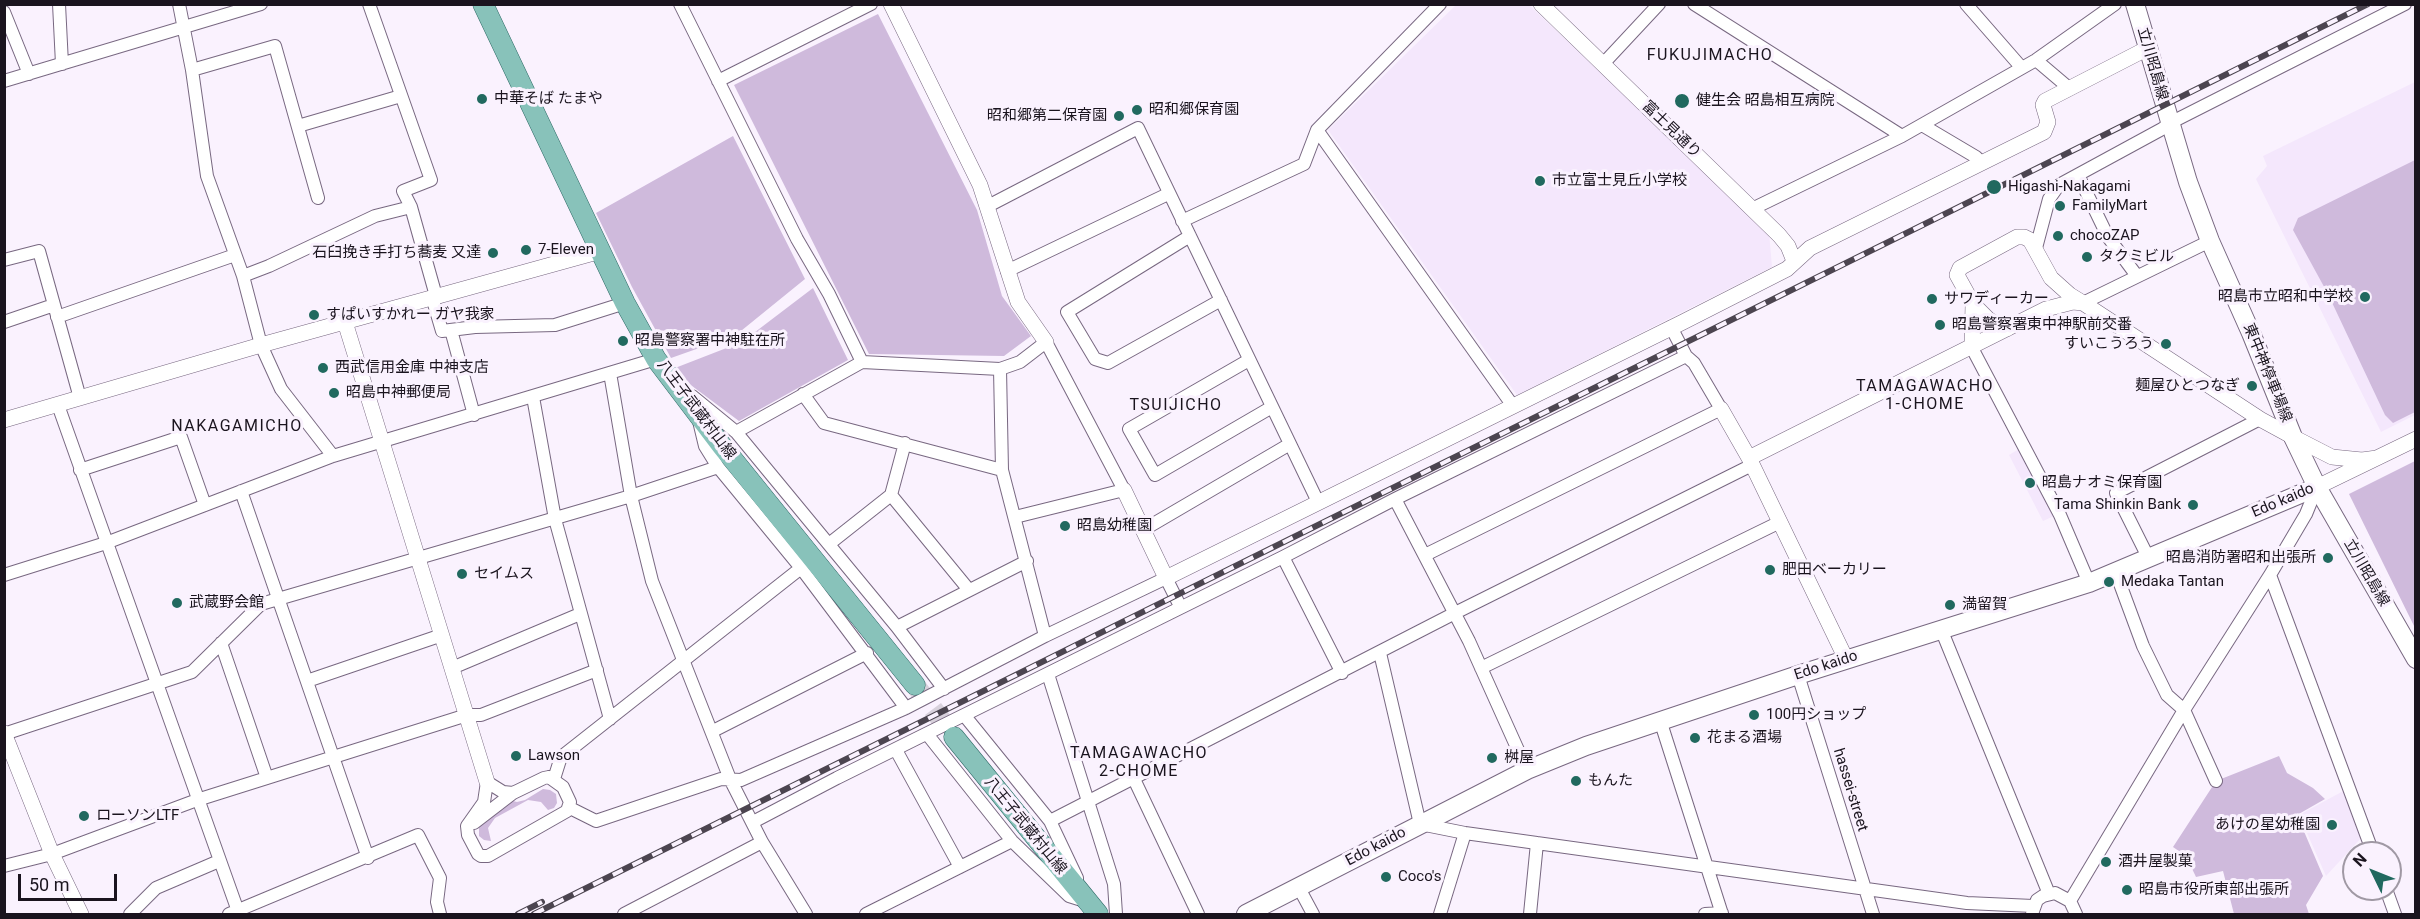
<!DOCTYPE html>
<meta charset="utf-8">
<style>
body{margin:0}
#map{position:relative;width:2420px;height:919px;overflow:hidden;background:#faf2fe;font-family:Roboto,sans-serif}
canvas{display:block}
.frame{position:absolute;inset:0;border:6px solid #1a141e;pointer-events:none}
.north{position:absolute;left:2342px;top:841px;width:60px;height:60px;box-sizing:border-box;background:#faf2fe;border:2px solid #a099a4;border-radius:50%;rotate:313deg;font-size:16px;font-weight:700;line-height:24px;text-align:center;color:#1a141e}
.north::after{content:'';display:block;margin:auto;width:21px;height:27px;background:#21695f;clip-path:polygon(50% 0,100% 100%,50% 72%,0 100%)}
.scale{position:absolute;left:18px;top:874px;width:99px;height:27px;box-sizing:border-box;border:3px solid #1a141e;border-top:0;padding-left:8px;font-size:18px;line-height:21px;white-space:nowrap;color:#1a141e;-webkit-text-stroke:4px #faf2fe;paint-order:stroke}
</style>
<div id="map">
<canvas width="2420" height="919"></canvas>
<div class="frame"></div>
<div class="north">N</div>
<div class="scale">50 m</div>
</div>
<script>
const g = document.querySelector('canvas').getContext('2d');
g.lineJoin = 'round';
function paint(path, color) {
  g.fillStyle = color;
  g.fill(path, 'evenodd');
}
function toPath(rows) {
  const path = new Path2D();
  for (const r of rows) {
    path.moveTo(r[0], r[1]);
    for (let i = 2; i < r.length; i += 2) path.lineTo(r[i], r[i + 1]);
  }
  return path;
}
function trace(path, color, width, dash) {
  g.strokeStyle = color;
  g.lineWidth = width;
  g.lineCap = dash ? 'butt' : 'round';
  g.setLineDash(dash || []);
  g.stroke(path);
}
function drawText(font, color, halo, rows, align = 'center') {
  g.font = font + ' Roboto,"Noto Sans JP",sans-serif';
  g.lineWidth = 6;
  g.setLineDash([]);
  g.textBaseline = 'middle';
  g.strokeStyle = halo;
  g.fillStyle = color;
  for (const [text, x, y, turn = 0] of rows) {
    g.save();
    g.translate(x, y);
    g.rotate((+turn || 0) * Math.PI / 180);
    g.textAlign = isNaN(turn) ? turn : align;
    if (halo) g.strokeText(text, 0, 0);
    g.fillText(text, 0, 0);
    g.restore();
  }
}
const built = toPath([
 [1456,5,1529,5,1769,232,1772,267,1517,395,1328,130],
 [2415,82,2415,415,2381,432,2256,179,2267,166,2263,156],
 [2019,449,2054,516,2043,521,2009,455],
 [2347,789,2363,836,2326,876,2299,815]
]);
const green = toPath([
 [878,14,977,210,1002,296,1031,336,1004,356,869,354,734,85],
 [733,136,805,279,736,335,671,358,632,287,596,213],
 [2415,160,2415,412,2393,423,2385,415,2328,294,2293,230,2298,218],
 [813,288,848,360,739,421,680,377,675,368,742,342],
 [2415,461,2415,628,2349,494],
 [2279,756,2287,773,2313,788,2325,799,2297,815,2323,876,2306,905,2309,914,2234,914,2223,871,2196,877,2186,856,2173,847,2216,781],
 [543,789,550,790,556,794,557,803,554,808,548,810,541,802,528,800,495,818,488,828,491,841,484,840,479,836,479,825,509,800,517,802,525,800]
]);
const primaryTunnel = toPath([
 [915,685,954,737]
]);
const minor = toPath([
 [59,4,62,64],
 [179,4,192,70,207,176,243,276,261,345,281,389,333,456],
 [369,4,431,180,403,191,411,207,436,296],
 [680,4,797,239,829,294,862,362],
 [1694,4,1902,136],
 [1966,4,2021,67],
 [4,12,29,74],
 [2036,60,2069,88],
 [1603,64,1659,4],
 [192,70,275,46,318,198],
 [4,81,261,4],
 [718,81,871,4],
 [1922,125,1976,157,1981,162],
 [298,126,401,96],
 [1317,130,1513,406],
 [2078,175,2108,237,2137,276],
 [988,206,1138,128,1318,502],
 [1752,209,1902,136,2036,60,2115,4],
 [1182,221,1304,164,1317,130,1440,4],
 [1190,236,1067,312,1095,359,1108,363,1221,300],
 [2036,248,2049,199,2059,185,2162,129,2170,123,2405,4],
 [4,260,39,251,80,398],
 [1007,271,1168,194],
 [243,276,269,266,375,216,411,207],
 [432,297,442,331,475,327,555,325,625,303],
 [2083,303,2210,241],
 [57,317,235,255],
 [4,322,54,305],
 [451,330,474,415],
 [1972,348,2060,515,2089,583],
 [1249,360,1129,429,1155,475,1272,407],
 [1000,369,1002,470,1045,636],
 [610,373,631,496,652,581,730,779,762,842,806,914],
 [803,394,824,423,1002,470],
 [692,396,736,432,897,627,944,689],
 [533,397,555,519,610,719],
 [58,405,239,914],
 [699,421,705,446,718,467,801,568,906,708],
 [736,432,862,362,1000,369,1020,362,1046,342,1124,490,1015,517],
 [80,470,181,437,205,505],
 [241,491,368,858],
 [891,495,905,443],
 [1395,499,1469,641,1527,770],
 [1143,530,1290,444],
 [829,544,891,495,969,590],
 [1425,555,1721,409,1694,363,1686,356,1671,327],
 [1283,557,1342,673],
 [2149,559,2116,493,2260,419],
 [2116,573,2143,646,2167,695,2184,710,2216,781],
 [4,575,106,543,333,456,656,359],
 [2270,575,2373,853],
 [897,627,1027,561],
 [1941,629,2049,894],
 [221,643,267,778],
 [1380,653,1420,824,1465,833,1967,903,2033,906],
 [452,668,580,614],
 [1481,668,1780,522],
 [1048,674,1114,884,1116,914],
 [1798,675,1873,914],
 [307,681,442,635],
 [964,715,1050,821,1077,878],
 [1660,720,1722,914],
 [713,731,867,653],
 [4,734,192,672,261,604,631,496,718,467],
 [927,734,1012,841,1069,896,1085,901],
 [896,750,960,867],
 [549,777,563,787,570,802,567,811,488,856,481,856,478,854,468,835,467,826,484,802,487,782,503,792,513,793,544,778,549,777],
 [554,779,560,760,565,754,801,568],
 [1134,779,1198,914],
 [570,808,596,821,721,779,741,780,906,708,1045,636,1166,578,1180,606],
 [1050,821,1455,613,1752,465],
 [753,822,837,778,1283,557,1395,499,1686,356],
 [474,823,513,793],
 [4,866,52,854,197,800,467,715,481,715,597,670],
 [1299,888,1313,914],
 [2386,889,2395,914],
 [2070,901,2184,710,2270,575,2306,514,2317,487],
 [130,914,156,888,219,861],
 [229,914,418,835,440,878,437,902,440,914],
 [624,914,762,842],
 [866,914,1012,841],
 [1440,914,1465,833],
 [1530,914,1537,843],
 [1705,914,1722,913],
 [2032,914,2037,900,2043,896,2055,893,2070,901,2076,914]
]);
const tertiary = toPath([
 [891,4,980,185,1018,302,1046,342],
 [1541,4,1779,235,1788,246,1794,261],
 [1973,304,1989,320,2007,329],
 [345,322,487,782],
 [1972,348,1973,304,1957,275,1960,268,2017,237,2024,237,2030,240,2051,278,2070,295,2083,303],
 [1721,409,1749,458,1846,659],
 [4,420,261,345,601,251],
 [1749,458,2046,309,2073,302,2083,303,2260,419,2293,437,2332,457,2362,460,2377,458],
 [2317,487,2416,439],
 [1124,490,1166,578,1683,322,1787,269,1810,248,2044,132,2048,122,2043,105,2045,101,2148,48],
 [4,733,52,854,81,914]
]);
const secondary = toPath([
 [2135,4,2188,182,2210,241,2251,333,2293,437,2317,487,2416,659],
 [1246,914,1527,770,1586,746,1798,675,2089,583,2317,487]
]);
const primary = toPath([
 [483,4,625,303,656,359,722,446,915,685],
 [954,737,1098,914]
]);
const rail = toPath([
 [518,914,542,902],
 [534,914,2368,4]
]);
const markers = [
 [482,99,6,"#21695f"],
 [1682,101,8,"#21695f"],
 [1137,110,6,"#21695f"],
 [1119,116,6,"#21695f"],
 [1540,181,6,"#21695f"],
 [1994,187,8,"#21695f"],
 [2060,206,6,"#21695f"],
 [2058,236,6,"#21695f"],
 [526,250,6,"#21695f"],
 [493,253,6,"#21695f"],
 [2087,257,6,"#21695f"],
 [2365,297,6,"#21695f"],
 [1932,299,6,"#21695f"],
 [314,315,6,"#21695f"],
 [1940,325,6,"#21695f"],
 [623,341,6,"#21695f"],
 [2166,344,6,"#21695f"],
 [323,368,6,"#21695f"],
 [2252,386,6,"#21695f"],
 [334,393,6,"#21695f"],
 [2030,483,6,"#21695f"],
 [2193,505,6,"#21695f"],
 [1065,526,6,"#21695f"],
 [2328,558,6,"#21695f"],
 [1770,570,6,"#21695f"],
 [462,574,6,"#21695f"],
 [2109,582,6,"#21695f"],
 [177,603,6,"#21695f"],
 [1950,605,6,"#21695f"],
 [1754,715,6,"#21695f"],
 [1695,738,6,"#21695f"],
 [516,756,6,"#21695f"],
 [1492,758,6,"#21695f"],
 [1576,781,6,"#21695f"],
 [84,816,6,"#21695f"],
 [2332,825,6,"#21695f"],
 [2106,862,6,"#21695f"],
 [1386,877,6,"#21695f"],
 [2127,890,6,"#21695f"]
];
const streetNames = [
 ["立川昭島線",2152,64,74],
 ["富士見通り",1671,130,44],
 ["東中神停車場線",2267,373,68],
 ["八王子武蔵村山線",696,410,53],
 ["Edo kaido",2283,501,-23],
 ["立川昭島線",2366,573,60],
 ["Edo kaido",1826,666,-18],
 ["hassei-street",1850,790,73],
 ["八王子武蔵村山線",1025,826,51],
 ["Edo kaido",1376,847,-28]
];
const poiNames = [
 ["中華そば たまや",494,99],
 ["健生会 昭島相互病院",1696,101],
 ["昭和郷保育園",1149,110],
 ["昭和郷第二保育園",1107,116,"right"],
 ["市立富士見丘小学校",1552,181],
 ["Higashi-Nakagami",2008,187],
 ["FamilyMart",2072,206],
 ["chocoZAP",2070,236],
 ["7-Eleven",538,250],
 ["石臼挽き手打ち蕎麦 又達",481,253,"right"],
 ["タクミビル",2099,257],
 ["昭島市立昭和中学校",2353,297,"right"],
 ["サワディーカー",1944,299],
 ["すぱいすかれー ガヤ我家",326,315],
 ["昭島警察署東中神駅前交番",1952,325],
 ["昭島警察署中神駐在所",635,341],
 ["すいこうろう",2154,344,"right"],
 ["西武信用金庫 中神支店",335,368],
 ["麺屋ひとつなぎ",2240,386,"right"],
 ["昭島中神郵便局",346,393],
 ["昭島ナオミ保育園",2042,483],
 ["Tama Shinkin Bank",2181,505,"right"],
 ["昭島幼稚園",1077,526],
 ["昭島消防署昭和出張所",2316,558,"right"],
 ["肥田ベーカリー",1782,570],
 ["セイムス",474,574],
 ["Medaka Tantan",2121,582],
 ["武蔵野会館",189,603],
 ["満留賀",1962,605],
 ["100円ショップ",1766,715],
 ["花まる酒場",1707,738],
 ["Lawson",528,756],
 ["桝屋",1504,758],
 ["もんた",1588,781],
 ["ローソンLTF",96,816],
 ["あけの星幼稚園",2320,825,"right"],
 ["酒井屋製菓",2118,862],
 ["Coco's",1398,877],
 ["昭島市役所東部出張所",2139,890]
];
const neighbourhoodNames = [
 ["FUKUJIMACHO",1710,56],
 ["TAMAGAWACHO",1925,387],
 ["1-CHOME",1925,405],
 ["TSUIJICHO",1176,406],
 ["NAKAGAMICHO",237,427],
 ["TAMAGAWACHO",1139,754],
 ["2-CHOME",1139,772]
];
paint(built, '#f4e7fc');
paint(green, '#cfbadc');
trace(primaryTunnel, '#d8d1dc', 20, [20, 10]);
trace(minor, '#786881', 14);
trace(tertiary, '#786881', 16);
trace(secondary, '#786881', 20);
trace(primary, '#2e6a66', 21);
trace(minor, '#fff', 12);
trace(tertiary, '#fff', 15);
trace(secondary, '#fff', 18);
trace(primary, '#88c2ba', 20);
trace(rail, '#4c4550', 6);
trace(rail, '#faf2fe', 4, [11]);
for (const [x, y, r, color] of markers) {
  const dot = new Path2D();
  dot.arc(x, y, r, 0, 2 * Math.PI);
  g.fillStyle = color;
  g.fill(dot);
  trace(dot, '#faf2fe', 2);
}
drawText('15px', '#1a141e', '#faf2fe', streetNames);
drawText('15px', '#1a141e', '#faf2fe', poiNames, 'left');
g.letterSpacing = '1.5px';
drawText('16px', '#1a141e', '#faf2fe', neighbourhoodNames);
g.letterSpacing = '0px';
</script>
